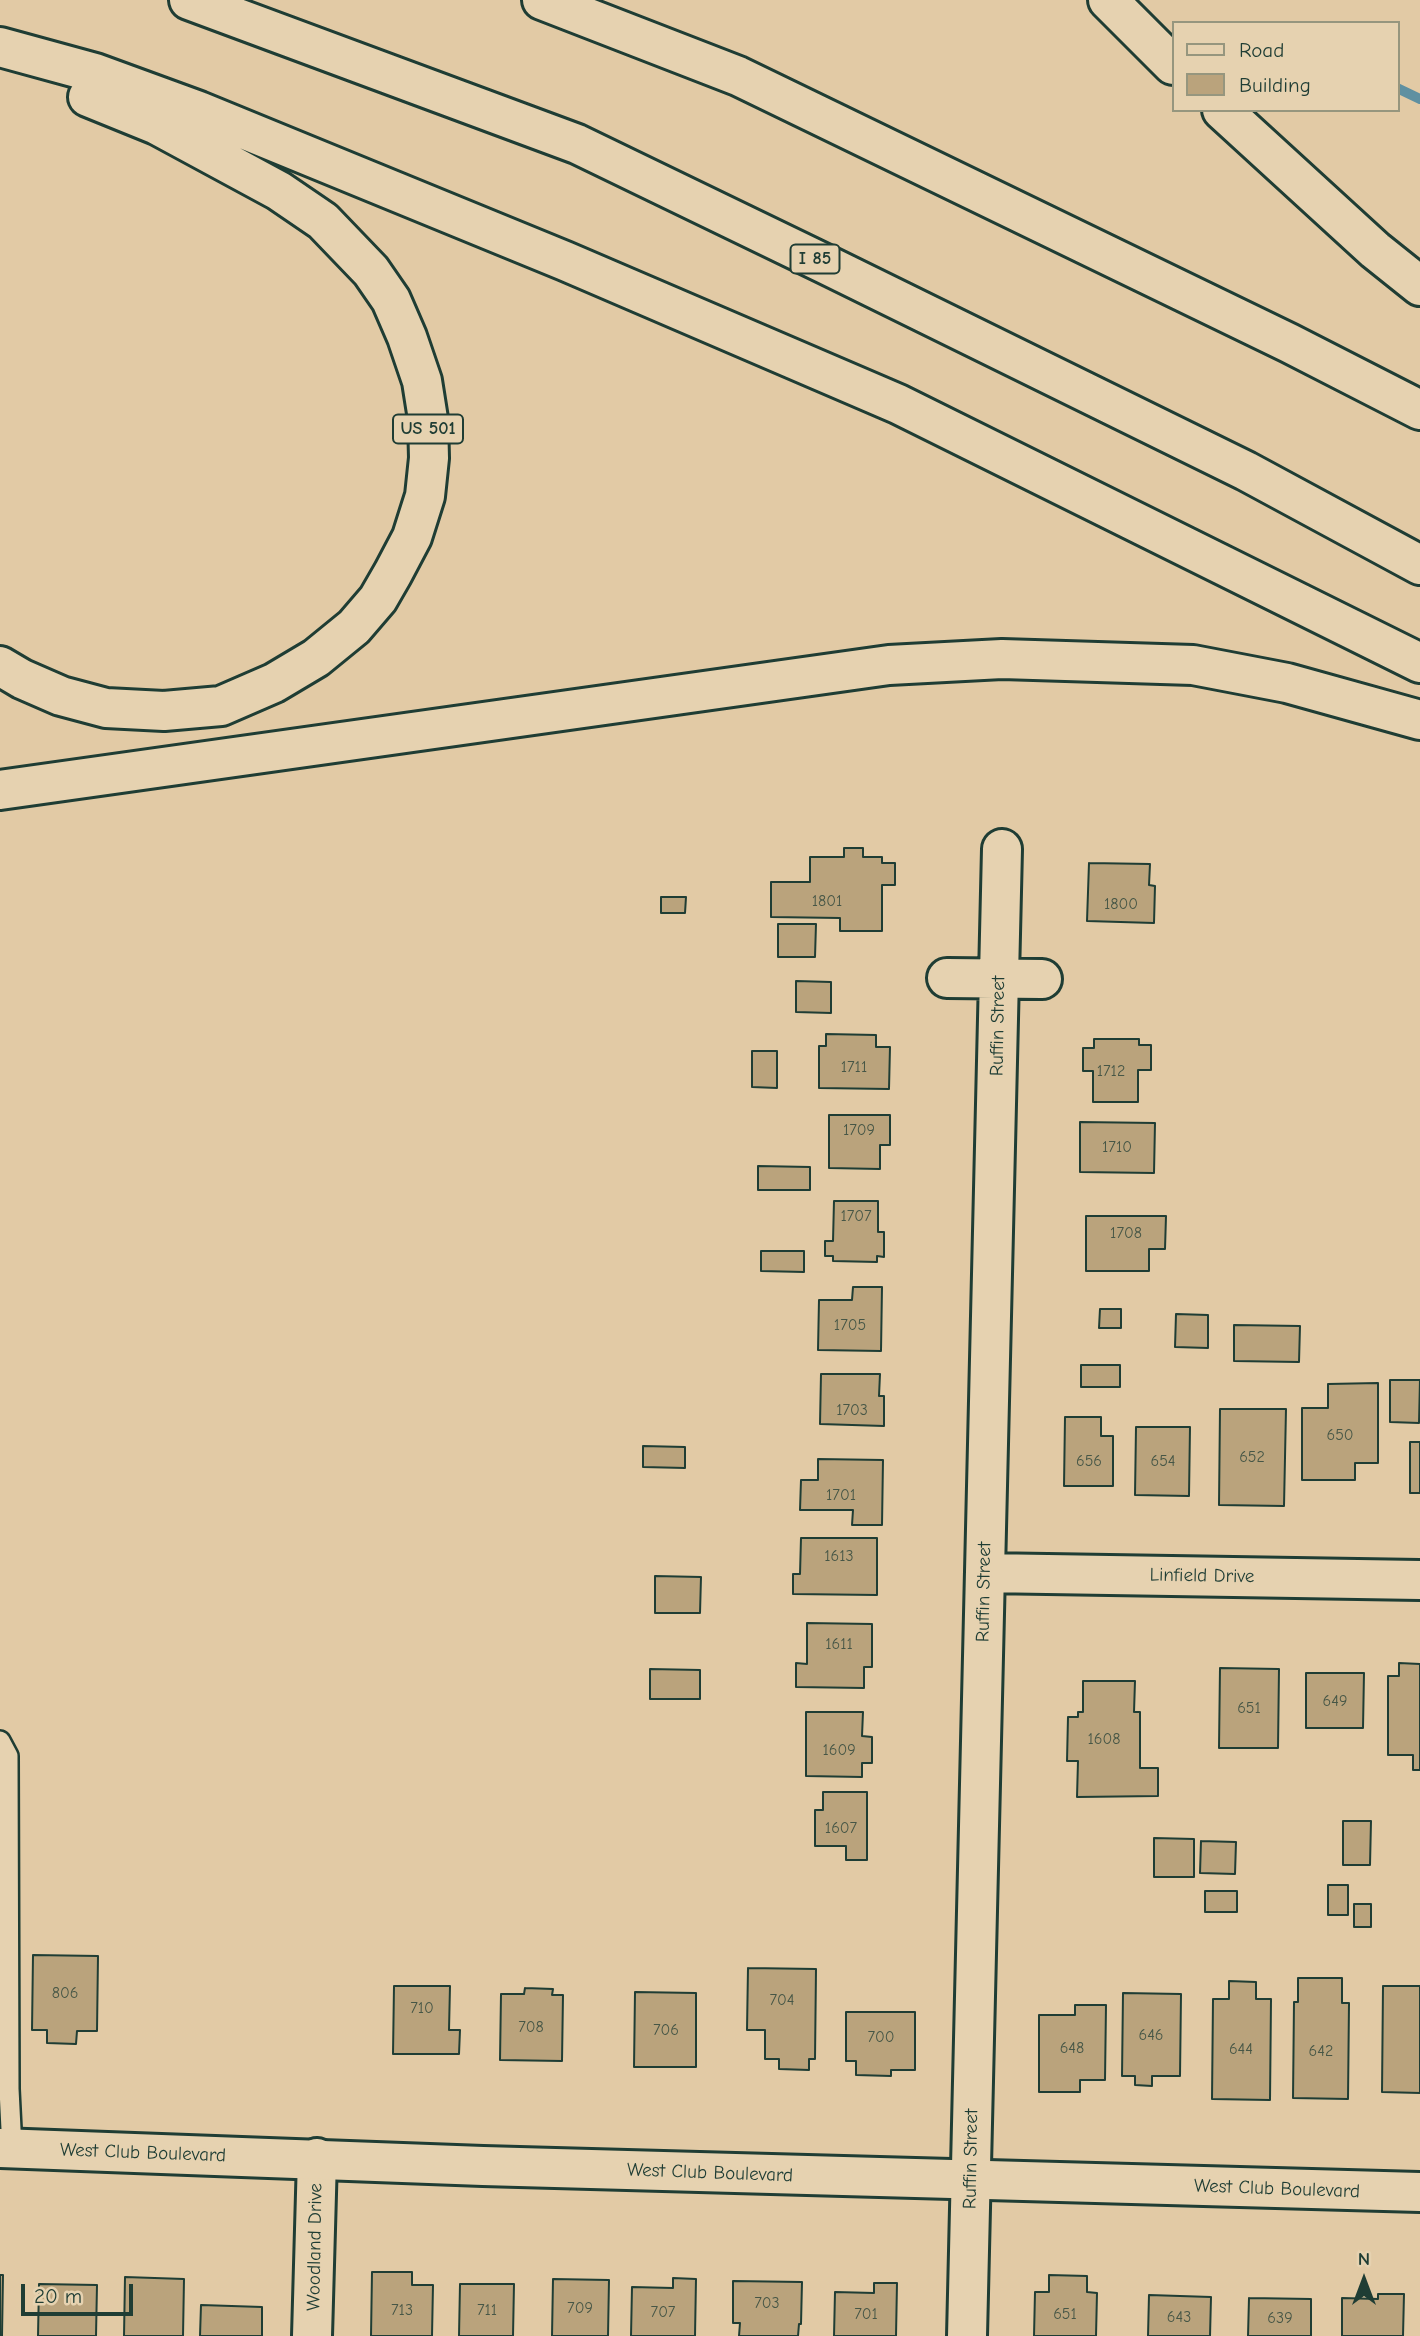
<!DOCTYPE html>
<style>
body{margin:0}
#map{position:relative;width:1420px;height:2336px;overflow:hidden;background:#e2caa5;font-family:"Comic Neue",sans-serif}
canvas{display:block}
.legend{position:absolute;left:1172px;top:21px;width:228px;height:91px;box-sizing:border-box;background:#e6d2b0;border:2px solid #96967e;margin:0;padding:9px 12px;list-style:none;font-size:21px;color:#1f3d34}
.legend li{display:flex;align-items:center;gap:14px;height:35px}
.legend b{width:35px;border:2px solid #96967e}
.north{position:absolute;left:1329px;top:2245px;width:70px;height:70px;-webkit-text-stroke:5px #e6d2b0;paint-order:stroke;rotate:0deg;font-size:19px;font-weight:700;line-height:28px;text-align:center;color:#1f3d34}
.north::after{content:'';display:block;margin:auto;width:24px;height:32px;background:#1f3d34;clip-path:polygon(50% 0,100% 100%,50% 72%,0 100%)}
.scale{position:absolute;left:21px;top:2284px;width:112px;height:32px;box-sizing:border-box;border:4px solid #1f3d34;border-top:0;padding-left:9px;font-size:21px;line-height:24px;white-space:nowrap;color:#1f3d34;-webkit-text-stroke:5px #e6d2b0;paint-order:stroke}
</style>
<div id="map">
<canvas width="1420" height="2336"></canvas>
<ul class="legend">
<li><b style="height:9px;background:#e6d2b0"></b>Road</li>
<li><b style="height:19px;background:#baa37c"></b>Building</li>
</ul>
<div class="north">N</div>
<div class="scale">20 m</div>
</div>
<script>
const g = document.querySelector('canvas').getContext('2d');
g.lineJoin = 'round';
function toPath(rows) {
  const path = new Path2D();
  for (const r of rows) {
    path.moveTo(r[0], r[1]);
    for (let i = 2; i < r.length; i += 2) path.lineTo(r[i], r[i + 1]);
  }
  return path;
}
function trace(path, color, width, dash) {
  g.strokeStyle = color;
  g.lineWidth = width;
  g.lineCap = dash ? 'butt' : 'round';
  g.setLineDash(dash || []);
  g.stroke(path);
}
function paint(path, color) {
  g.fillStyle = color;
  g.fill(path, 'evenodd');
}
function drawText(font, color, halo, rows, align = 'center') {
  g.font = font + ' "Comic Neue",sans-serif';
  g.lineWidth = 5;
  g.setLineDash([]);
  g.textBaseline = 'middle';
  g.strokeStyle = halo;
  g.fillStyle = color;
  for (const [text, x, y, turn = 0] of rows) {
    g.save();
    g.translate(x, y);
    g.rotate((+turn || 0) * Math.PI / 180);
    g.textAlign = isNaN(turn) ? turn : align;
    if (halo) g.strokeText(text, 0, 0);
    g.fillText(text, 0, 0);
    g.restore();
  }
}
const stream = toPath([
 [1397,88,1420,99]
]);
const building = toPath([
 [844,848,863,848,863,857,882,857,882,863,895,863,895,885,882,885,882,931,840,931,840,918,771,917,771,882,810,882,810,857,844,857,844,848],
 [1089,863,1150,864,1149,885,1155,886,1154,923,1087,921,1089,863],
 [661,897,686,897,685,913,661,913,661,897],
 [778,924,816,924,815,957,778,957,778,924],
 [796,981,831,982,831,1013,796,1012,796,981],
 [826,1034,876,1035,876,1047,890,1047,889,1089,819,1088,819,1046,826,1046,826,1034],
 [1094,1039,1139,1039,1139,1045,1151,1045,1151,1070,1138,1070,1138,1102,1093,1102,1093,1071,1083,1071,1083,1048,1094,1048,1094,1039],
 [752,1051,777,1051,777,1088,752,1087,752,1051],
 [829,1115,890,1115,890,1145,880,1145,880,1169,829,1168,829,1115],
 [1080,1122,1155,1123,1154,1173,1080,1172,1080,1122],
 [758,1166,810,1167,810,1190,758,1190,758,1166],
 [834,1201,878,1201,878,1232,884,1232,884,1257,877,1256,877,1262,833,1261,833,1256,825,1256,825,1241,833,1241,834,1201],
 [1086,1216,1166,1216,1165,1249,1149,1249,1149,1271,1086,1271,1086,1216],
 [761,1251,804,1251,804,1272,761,1271,761,1251],
 [853,1287,882,1287,881,1351,818,1350,819,1300,852,1300,853,1287],
 [1100,1309,1121,1309,1121,1328,1099,1328,1100,1309],
 [1176,1314,1208,1315,1208,1348,1175,1347,1176,1314],
 [1234,1325,1300,1326,1299,1362,1234,1361,1234,1325],
 [1081,1365,1120,1365,1120,1387,1081,1387,1081,1365],
 [821,1374,880,1374,879,1396,884,1396,884,1426,820,1424,821,1374],
 [1390,1380,1420,1380,1419,1423,1390,1422,1390,1380],
 [1378,1383,1378,1463,1355,1463,1355,1480,1302,1480,1302,1408,1328,1408,1328,1384,1378,1383],
 [1220,1409,1286,1409,1284,1506,1219,1505,1220,1409],
 [1065,1417,1101,1417,1101,1436,1113,1436,1113,1486,1064,1486,1065,1417],
 [1136,1427,1190,1427,1189,1496,1135,1495,1136,1427],
 [1410,1442,1420,1442,1420,1493,1410,1493,1410,1442],
 [643,1446,685,1447,685,1468,643,1467,643,1446],
 [818,1459,883,1460,882,1525,852,1525,853,1510,800,1510,801,1480,818,1480,818,1459],
 [801,1538,877,1538,877,1595,793,1594,793,1574,800,1574,801,1538],
 [655,1576,701,1577,700,1613,655,1613,655,1576],
 [807,1623,872,1624,872,1667,864,1667,864,1688,796,1687,796,1663,807,1664,807,1623],
 [1399,1663,1420,1664,1420,1770,1413,1770,1413,1755,1388,1755,1388,1676,1399,1676,1399,1663],
 [1220,1668,1279,1669,1278,1748,1219,1748,1220,1668],
 [650,1669,700,1670,700,1699,650,1699,650,1669],
 [1306,1673,1364,1673,1363,1728,1306,1728,1306,1673],
 [1083,1681,1135,1681,1134,1712,1140,1712,1140,1768,1158,1768,1158,1796,1077,1797,1078,1761,1067,1761,1068,1717,1078,1717,1078,1712,1083,1712,1083,1681],
 [806,1712,863,1712,862,1736,872,1737,872,1763,862,1763,862,1777,806,1776,806,1712],
 [823,1792,867,1792,867,1860,846,1860,846,1846,815,1846,815,1810,823,1810,823,1792],
 [1343,1821,1371,1821,1370,1865,1343,1865,1343,1821],
 [1154,1838,1194,1839,1194,1877,1154,1877,1154,1838],
 [1201,1841,1236,1842,1235,1874,1200,1873,1201,1841],
 [1328,1885,1348,1885,1348,1915,1328,1915,1328,1885],
 [1205,1891,1237,1891,1237,1912,1205,1912,1205,1891],
 [1354,1904,1371,1904,1371,1927,1354,1927,1354,1904],
 [33,1955,98,1956,97,2031,77,2031,76,2044,47,2043,47,2030,32,2030,33,1955],
 [748,1968,816,1969,815,2059,809,2059,809,2070,779,2069,779,2059,765,2059,765,2030,747,2030,748,1968],
 [1298,1978,1342,1978,1342,2003,1349,2003,1348,2099,1293,2098,1294,2002,1298,2002,1298,1978],
 [1229,1981,1256,1982,1256,1999,1271,1999,1270,2100,1212,2099,1213,1999,1229,1999,1229,1981],
 [394,1986,450,1986,449,2030,460,2030,459,2054,393,2054,394,1986],
 [1383,1986,1420,1986,1420,2093,1382,2092,1383,1986],
 [525,1988,553,1989,552,1995,563,1995,562,2061,500,2060,501,1994,524,1994,525,1988],
 [635,1992,696,1993,696,2067,634,2067,635,1992],
 [1123,1993,1181,1994,1180,2076,1152,2076,1152,2086,1135,2085,1135,2076,1122,2076,1123,1993],
 [1075,2005,1106,2005,1105,2080,1080,2080,1080,2092,1039,2092,1039,2015,1075,2015,1075,2005],
 [846,2012,915,2012,915,2070,891,2070,891,2076,856,2075,856,2061,846,2061,846,2012],
 [372,2272,412,2272,412,2285,433,2285,432,2336,371,2336,372,2272],
 [0,2275,3,2275,2,2336,0,2336,0,2275],
 [1049,2275,1087,2276,1087,2292,1097,2293,1096,2336,1034,2336,1035,2292,1049,2292,1049,2275],
 [125,2277,184,2279,183,2336,124,2336,125,2277],
 [673,2278,696,2279,695,2336,631,2336,632,2287,673,2288,673,2278],
 [553,2279,609,2280,608,2336,552,2336,553,2279],
 [733,2281,802,2282,801,2324,799,2324,798,2336,739,2336,740,2323,733,2323,733,2281],
 [874,2283,897,2283,896,2336,834,2336,835,2292,874,2293,874,2283],
 [39,2284,97,2285,96,2336,38,2336,39,2284],
 [460,2284,514,2284,513,2336,459,2336,460,2284],
 [1378,2294,1404,2294,1403,2336,1342,2336,1342,2298,1378,2299,1378,2294],
 [1149,2295,1211,2297,1210,2336,1148,2336,1149,2295],
 [1249,2298,1311,2299,1311,2336,1248,2336,1249,2298],
 [201,2305,262,2307,262,2336,200,2336,201,2305]
]);
const lane = toPath([
 [0,1741,8,1756,9,2089,12,2149]
]);
const street = toPath([
 [947,978,1042,979],
 [985,1573,1420,1580],
 [312,2336,317,2158],
 [967,2336,1002,849]
]);
const secondary = toPath([
 [0,2148,483,2166,1420,2192]
]);
const highway = toPath([
 [189,0,577,144,827,265,1246,471,1420,565],
 [542,0,738,76,1289,343,1420,410],
 [1108,0,1173,65],
 [0,47,95,73,199,111,565,261,898,404,1420,663],
 [1222,110,1375,250,1420,286],
 [0,666,22,679,61,696,106,708,164,711,221,706,274,683,316,658,354,627,378,599,393,573,412,537,425,496,429,458,428,419,422,381,407,337,391,300,371,271,323,221,279,191,157,125,88,97],
 [0,790,889,665,1002,659,1193,665,1287,683,1420,720]
]);
const numberNames = [
 ["1801",827,901],
 ["1800",1121,904],
 ["1711",854,1067],
 ["1712",1111,1071],
 ["1709",859,1130],
 ["1710",1117,1147],
 ["1707",856,1216],
 ["1708",1126,1233],
 ["1705",850,1325],
 ["1703",852,1410],
 ["650",1340,1435],
 ["652",1252,1457],
 ["656",1089,1461],
 ["654",1163,1461],
 ["1701",841,1495],
 ["1613",839,1556],
 ["1611",839,1644],
 ["649",1335,1701],
 ["651",1249,1708],
 ["1608",1104,1739],
 ["1609",839,1750],
 ["1607",841,1828],
 ["806",65,1993],
 ["704",782,2000],
 ["710",422,2008],
 ["708",531,2027],
 ["706",666,2030],
 ["646",1151,2035],
 ["700",881,2037],
 ["648",1072,2048],
 ["644",1241,2049],
 ["642",1321,2051],
 ["703",767,2303],
 ["709",580,2308],
 ["713",402,2310],
 ["711",487,2310],
 ["707",663,2312],
 ["701",866,2314],
 ["651",1065,2314],
 ["643",1179,2317],
 ["639",1280,2318]
];
const shields = [
 [815,259,49],
 [428,429,70]
];
const shieldNames = [
 ["I 85",815,259],
 ["US 501",428,429]
];
const streetNames = [
 ["Ruffin Street",998,1026,-89],
 ["Linfield Drive",1202,1576,1],
 ["Ruffin Street",984,1592,-89],
 ["West Club Boulevard",143,2153,2],
 ["Ruffin Street",971,2159,-89],
 ["West Club Boulevard",710,2173,2],
 ["West Club Boulevard",1277,2189,2],
 ["Woodland Drive",315,2247,-89]
];
trace(stream, '#5f90a1', 10);
paint(building, '#baa37c');
trace(building, '#1f3d34', 2);
trace(lane, '#1f3d34', 24);
trace(street, '#1f3d34', 44);
trace(secondary, '#1f3d34', 44);
trace(highway, '#1f3d34', 44);
trace(lane, '#e6d2b0', 19);
trace(street, '#e6d2b0', 38);
trace(secondary, '#e6d2b0', 38);
trace(highway, '#e6d2b0', 38);
drawText('16px', '#465646', null, numberNames);
for (const [x, y, w] of shields) {
  const box = new Path2D();
  box.roundRect(x - w / 2, y - 14.5, w, 29, 5);
  g.fillStyle = '#e6d2b0';
  g.fill(box);
  trace(box, '#1f3d34', 2);
}
drawText('bold 18px', '#1f3d34', null, shieldNames);
drawText('19px', '#1f3d34', '#e6d2b0', streetNames);
</script>
